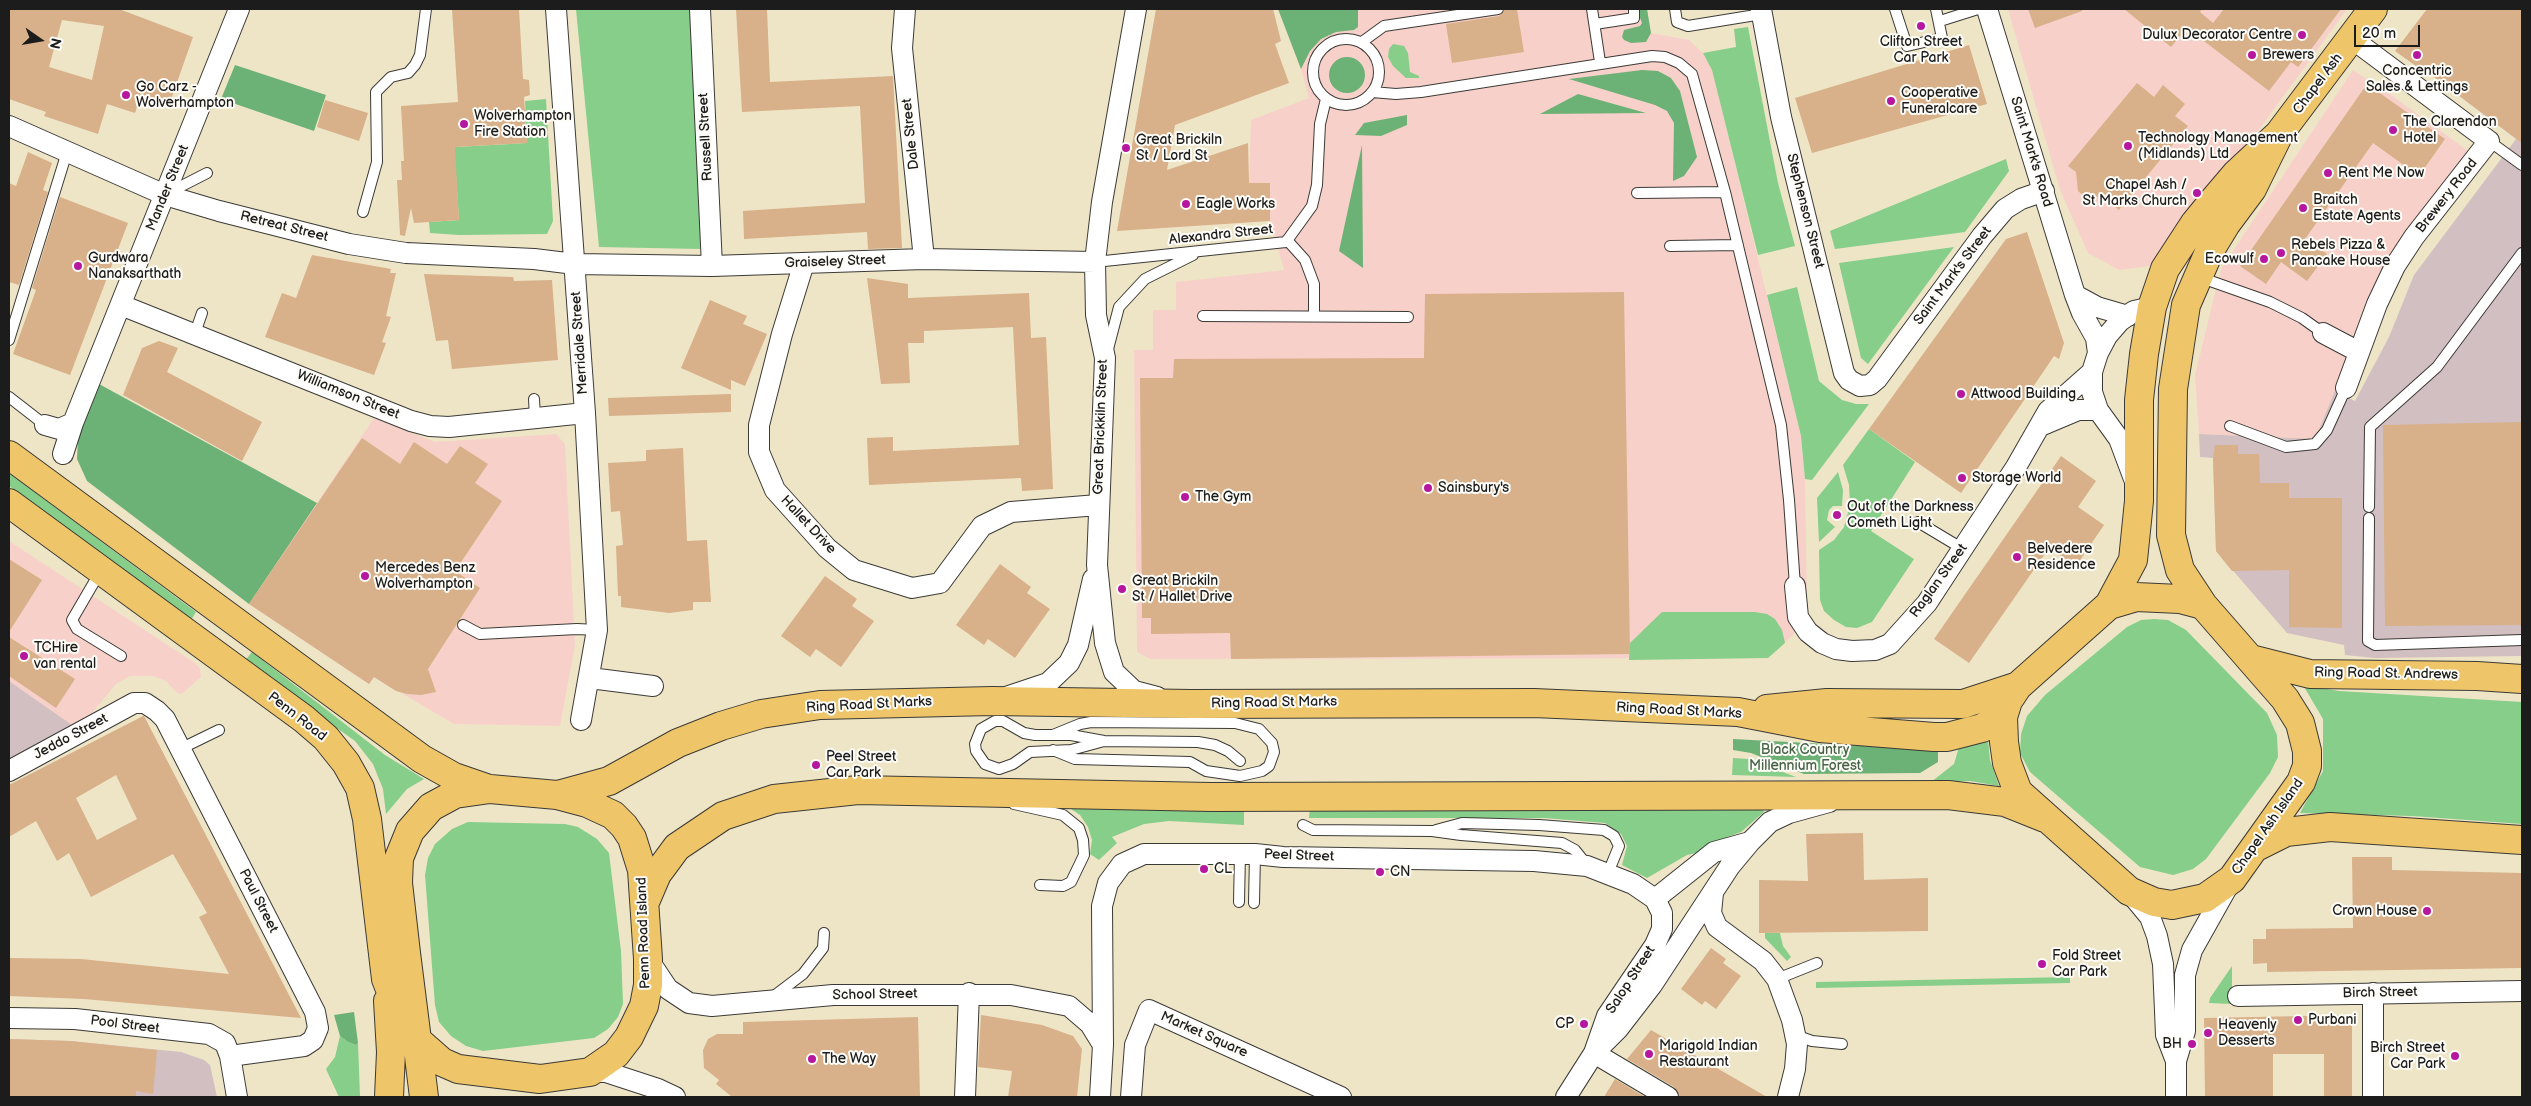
<!DOCTYPE html>
<style>
body{margin:0}
#map{position:relative;width:2531px;height:1106px;overflow:hidden;background:#eee5c7;font-family:"Balsamiq Sans",sans-serif}
canvas{display:block}
.frame{position:absolute;inset:0;border:10px solid #1c1c1c;pointer-events:none}
.north{position:absolute;left:15px;top:15px;width:50px;height:50px;-webkit-text-stroke:4px #fdfcf7;paint-order:stroke;rotate:103deg;font-size:14px;font-weight:700;line-height:20px;text-align:center;color:#1c1c1c}
.north::after{content:'';display:block;margin:auto;width:18px;height:22px;background:#1c1c1c;clip-path:polygon(50% 0,100% 100%,50% 72%,0 100%)}
.scale{position:absolute;left:2354px;top:25px;width:66px;height:22px;box-sizing:border-box;border:2px solid #1c1c1c;border-top:0;padding-left:6px;font-size:15px;line-height:18px;white-space:nowrap;color:#1c1c1c;-webkit-text-stroke:4px #fdfcf7;paint-order:stroke}
</style>
<div id="map">
<canvas width="2531" height="1106"></canvas>
<div class="frame"></div>
<div class="north">N</div>
<div class="scale">20 m</div>
</div>
<script>
const g = document.querySelector('canvas').getContext('2d');
g.lineJoin = 'round';
function paint(path, color) {
  g.fillStyle = color;
  g.fill(path, 'evenodd');
}
function toPath(rows) {
  const path = new Path2D();
  for (const r of rows) {
    if (r.length === 3) {
      path.moveTo(r[0] + r[2], r[1]);
      path.arc(r[0], r[1], r[2], 0, 2 * Math.PI);
      continue;
    }
    path.moveTo(r[0], r[1]);
    for (let i = 2; i < r.length; i += 2) path.lineTo(r[i], r[i + 1]);
  }
  return path;
}
function trace(path, color, width, dash) {
  g.strokeStyle = color;
  g.lineWidth = width;
  g.lineCap = dash ? 'butt' : 'round';
  g.setLineDash(dash || []);
  g.stroke(path);
}
function drawText(font, color, halo, rows, align = 'center') {
  g.font = font + ' "Balsamiq Sans",sans-serif';
  g.lineWidth = 4;
  g.setLineDash([]);
  g.textBaseline = 'middle';
  g.strokeStyle = halo;
  g.fillStyle = color;
  for (const [text, x, y, turn = 0] of rows) {
    g.save();
    g.translate(x, y);
    g.rotate((+turn || 0) * Math.PI / 180);
    g.textAlign = isNaN(turn) ? turn : align;
    if (halo) g.strokeText(text, 0, 0);
    g.fillText(text, 0, 0);
    g.restore();
  }
}
const built = toPath([
 [1278,9,1647,9,1651,33,1689,40,1703,53,1712,69,1801,436,1805,479,1807,604,1793,635,1768,658,1150,659,1137,652,1134,350,1153,350,1153,310,1176,310,1176,282,1284,270,1270,221,1269,183,1249,183,1251,120,1309,98,1301,69],
 [2008,9,2347,9,2261,127,2150,266,2119,270,2088,253,2060,190],
 [2353,70,2390,94,2472,154,2359,335,2316,439,2199,434,2195,375,2221,269],
 [374,418,435,442,556,434,565,444,575,645,560,726,454,724,374,677,369,684,249,604],
 [9,541,195,663,200,669,201,677,182,694,177,693,166,681,153,676,130,676,116,684,92,713,72,725,9,681]
]);
const industrial = toPath([
 [2485,9,2522,9,2522,656,2375,658,2345,655,2344,645,2287,633,2216,551,2213,458,2200,457,2199,434,2315,439,2335,391,2355,401,2389,337,2414,275,2516,139,2434,77],
 [9,681,72,725,9,759],
 [9,1039,70,1041,181,1052,204,1060,210,1065,217,1097,9,1097]
]);
const green = toPath([
 [576,9,690,9,701,249,599,247],
 [1748,27,1778,183,1795,246,1758,255,1712,70,1703,53,1736,47,1734,29],
 [1393,44,1404,46,1408,53,1410,72,1419,76,1419,78,1406,78,1393,66,1388,57,1389,49],
 [546,99,553,221,547,234,459,235,430,233,429,222,459,220,456,175,439,148,527,143,525,101],
 [2006,159,2009,171,1965,232,1835,249,1830,231],
 [1954,247,1868,364,1861,358,1839,263],
 [1797,287,1819,381,1842,400,1856,404,1869,404,1812,480,1805,479,1801,436,1767,295],
 [1869,429,1915,462,1871,531,1914,559,1872,622,1857,628,1846,627,1834,620,1824,611,1820,600,1819,550,1834,540,1844,527,1850,505,1849,485,1843,465],
 [1838,472,1843,490,1842,506,1833,506,1829,510,1827,520,1835,527,1819,542,1817,498],
 [9,473,196,612,191,620,9,486],
 [1662,612,1755,612,1767,614,1775,619,1782,630,1785,643,1768,658,1629,660,1630,643],
 [2154,619,2168,620,2186,630,2267,713,2277,735,2278,757,2270,773,2206,859,2193,869,2173,875,2140,867,2030,772,2020,753,2021,734,2027,716,2045,695,2127,627,2141,620],
 [252,652,385,755,424,779,407,789,386,814,383,789,373,764,355,741,244,662],
 [2303,685,2339,691,2522,702,2522,824,2412,816,2300,813,2323,771,2323,719],
 [1988,740,1990,760,1999,786,1970,781,1931,782,1954,764,1959,747],
 [1733,758,1748,759,1796,777,1732,775],
 [1068,807,1244,808,1244,825,1169,821,1144,824,1112,837,1117,843,1099,860,1090,854,1092,840,1088,827,1080,815],
 [1310,807,1762,808,1764,812,1741,832,1714,842,1701,852,1687,855,1647,878,1622,865,1627,846,1621,834,1605,823,1544,818,1309,818],
 [468,822,565,824,578,827,597,839,609,853,621,951,623,1004,618,1017,608,1029,594,1038,483,1051,466,1046,451,1036,439,1022,435,1005,425,875,428,858,435,844,452,829],
 [1765,933,1780,933,1783,946,1791,957,1787,961,1765,938],
 [2232,966,2232,1004,2209,1003,2210,998],
 [2070,977,2070,983,1816,988,1816,982],
 [340,1036,348,1042,356,1045,358,1043,360,1097,339,1097,326,1069,335,1057]
]);
const forest = toPath([
 [1278,9,1358,9,1358,27,1354,30,1336,32,1321,39,1310,51,1301,69],
 [1647,9,1651,33,1646,42,1631,43,1624,40,1622,37,1624,30,1640,26,1642,23,1637,10],
 [1347,75,18],
 [235,65,326,95,314,131,221,99],
 [1642,70,1658,71,1671,78,1680,91,1697,157,1684,176,1673,181,1674,123,1667,111,1655,105,1569,79],
 [1578,94,1646,113,1540,114],
 [1407,115,1407,125,1381,136,1355,135,1364,123],
 [1362,145,1363,268,1339,251],
 [99,384,317,503,249,604,87,481,77,459,78,438],
 [1733,739,1938,750,1938,762,1920,773,1804,774,1751,753,1733,750],
 [354,1012,358,1043,356,1045,348,1042,340,1036,334,1015]
]);
const building = toPath([
 [9,9,119,9,193,37,169,105,141,95,135,113,107,104,98,134,44,116,46,112,9,99],
 [62,20,104,26,92,80,49,67],
 [452,9,519,9,523,79,529,80,530,95,524,97,527,143,455,147,459,220,414,223,411,208,405,236,400,235,397,180,402,180,401,161,404,161,401,106,458,102],
 [736,9,767,9,770,82,893,76,902,248,868,249,867,232,744,239,743,211,865,203,860,106,742,112],
 [1156,9,1273,9,1281,41,1275,44,1289,83,1175,125,1167,170,1248,143,1249,183,1270,183,1270,221,1117,231],
 [1505,9,1517,9,1524,52,1452,63,1446,24,1499,16],
 [2028,9,2082,9,2082,11,2035,28],
 [2124,9,2202,9,2200,12,2213,23,2224,9,2341,9,2298,67,2291,62,2269,91,2187,28,2171,47],
 [2427,9,2522,9,2522,143,2421,67,2420,69,2395,51],
 [1969,45,1987,104,1812,153,1795,98],
 [2137,83,2154,97,2163,85,2185,104,2175,116,2188,126,2119,210,2100,194,2095,201,2085,197,2078,191,2076,172,2068,166],
 [2367,84,2445,139,2419,176,2373,143,2305,239,2327,254,2307,281,2281,262,2266,284,2240,266],
 [325,100,368,113,359,141,317,127],
 [28,152,52,163,43,190,48,192,19,285,9,282,9,183,16,186],
 [60,197,128,223,70,375,13,354,36,290,32,288],
 [2027,232,2064,343,2059,359,2054,356,1961,493,1869,429,2006,239],
 [312,255,391,269,390,273,396,273,386,316,391,317,382,342,386,343,374,375,265,337,282,293,296,298],
 [424,274,513,277,514,281,552,280,558,360,452,369,448,340,436,341],
 [867,278,908,284,908,298,1029,293,1031,338,1046,337,1053,489,1022,491,1021,478,869,485,867,438,893,437,893,451,1019,445,1013,327,924,331,924,343,908,343,910,383,881,384],
 [1624,292,1630,654,1231,659,1230,633,1151,634,1151,618,1142,618,1140,378,1173,378,1174,359,1424,358,1425,294],
 [710,300,747,316,743,324,767,334,745,386,731,380,731,390,681,368],
 [159,341,178,348,167,372,262,422,242,461,123,395,142,348],
 [731,394,731,412,609,416,608,398],
 [2522,422,2522,625,2385,626,2383,425],
 [362,438,400,464,414,442,447,464,460,446,488,464,475,483,502,501,455,571,480,588,428,669,436,692,421,695,407,694,396,691,374,677,369,684,249,604],
 [2215,445,2238,445,2238,454,2259,454,2260,483,2289,483,2289,498,2342,498,2342,628,2289,627,2289,570,2232,571,2216,551,2213,458],
 [683,448,687,541,707,540,711,602,693,602,693,610,669,613,621,607,621,596,618,596,616,546,623,545,620,511,611,512,608,463,646,461,646,450],
 [2061,456,2096,481,2078,507,2104,525,2076,566,2049,548,1969,663,1934,639],
 [9,559,42,580,9,632],
 [1000,564,1031,587,1027,593,1050,609,1015,658,988,639,984,645,956,625],
 [825,576,857,599,852,606,874,621,841,667,816,649,810,657,781,636],
 [9,637,75,679,56,708,9,676],
 [143,716,144,716,301,1018,84,999,9,996,9,958,81,959,229,974,199,917,207,913,173,854,91,897,69,853,57,861,36,821,9,837,9,785],
 [116,775,137,819,97,840,76,798],
 [1863,833,1864,880,1928,878,1928,931,1759,933,1759,880,1808,881,1806,834],
 [2352,857,2392,857,2392,870,2522,873,2522,968,2267,972,2267,963,2253,964,2253,939,2266,939,2266,929,2353,928],
 [1711,948,1726,959,1723,963,1741,976,1716,1009,1705,1001,1702,1005,1681,989],
 [981,1015,1042,1025,1073,1036,1082,1049,1077,1097,1008,1097,1012,1071,978,1067],
 [2352,1015,2352,1097,2324,1097,2324,1054,2273,1054,2273,1097,2205,1097,2204,1018],
 [918,1017,920,1097,732,1097,716,1084,719,1080,704,1068,703,1050,708,1039,717,1034,743,1034,743,1022],
 [1651,1030,1767,1097,1680,1097,1674,1087,1627,1059],
 [9,1039,70,1041,157,1050,153,1094,136,1091,136,1097,9,1097],
 [1615,1079,1645,1097,1604,1097]
]);
const lane = toPath([
 [1592,9,1600,62],
 [1675,9,1677,22,1688,26,1762,14],
 [1895,9,1907,46,1942,38,1936,9],
 [1940,21,1978,9],
 [1595,24,1634,18,1634,10],
 [1346,72,33],
 [1362,42,1384,26,1498,9],
 [1372,92,1396,94,1421,92,1652,56,1665,57,1679,63,1692,74,1725,192,1781,425,1789,500,1795,586],
 [2489,141,2522,165],
 [1637,193,1725,192],
 [166,194,207,173],
 [363,212,377,162,376,92,391,77,408,73,415,65,420,55,426,9],
 [1287,240,1305,260,1314,284,1314,316],
 [1670,246,1738,245],
 [1095,262,1286,242,1312,206,1317,185,1320,124,1326,99],
 [2199,277,2270,302,2302,318,2323,333],
 [1203,316,1408,317],
 [195,333,202,313],
 [9,340,67,152],
 [1108,349,1119,307,1145,279,1193,255],
 [9,397,45,425],
 [534,399,535,418],
 [2230,426,2286,447,2315,444,2327,430,2346,388],
 [2369,507,2370,427,2437,367,2522,253],
 [2369,518,2368,641,2375,645,2522,640],
 [1918,522,1963,549],
 [100,572,72,620,77,629,121,656],
 [463,625,480,634,577,629,597,630],
 [1104,741,1071,750,1030,752,1013,764,999,769,985,764,976,751,975,744,981,729,995,721,1003,721,1024,733,1035,735,1071,735,1104,741,1198,742,1215,745,1228,751,1240,761],
 [180,749,219,730],
 [1053,750,1075,759,1190,762,1206,771,1240,776,1262,771,1269,766,1274,752,1272,743,1259,729,1235,723,1091,722,1080,724,1053,735],
 [1014,804,1063,815,1079,828,1083,840,1084,855,1071,882,1063,886,1040,885],
 [1303,825,1313,830,1432,831,1461,835,1562,843,1575,850,1587,865],
 [1436,830,1462,823,1539,825,1604,830,1614,836,1619,846,1608,873],
 [1239,902,1240,854],
 [1254,903,1255,854],
 [1777,979,1817,963],
 [774,996,803,974,823,948,824,933],
 [1795,1035,1812,1041,1842,1044]
]);
const street = toPath([
 [556,9,585,413,597,630,581,720],
 [700,9,712,266],
 [905,9,902,48,924,259],
 [1136,9,1102,202,1095,262,1096,315,1105,358,1097,565,1105,643,1114,672,1134,691,1157,697],
 [1761,9,1781,117,1844,373,1849,380,1860,386,1870,385,1877,379,1982,236,2005,209,2021,199,2044,191],
 [1987,9,2075,295,2082,313,2096,338,2098,353],
 [9,126,165,195,219,211,349,244,406,253,534,259,575,264,712,266,924,259,1095,262],
 [804,263,782,334,759,425,759,452,775,490,827,548,854,570,912,588,940,583,982,526,1011,512,1098,505],
 [2075,295,2097,307,2128,316],
 [121,305,411,421,430,426,449,427,585,413],
 [2323,333,2359,352],
 [2346,388,2377,304,2395,266,2414,237,2489,141,2351,38],
 [45,425,59,429,73,423],
 [2040,426,2078,410,2098,410],
 [63,454,73,423,239,9],
 [2134,479,2119,439,2098,410,2092,392,2092,372,2098,353,2107,336,2120,321,2134,311,2152,307],
 [1795,586,1798,617,1808,632,1822,643,1836,649,1852,651,1875,650,1890,644,1927,603,2016,467,2048,411,2092,372],
 [590,678,653,686],
 [1006,697,1048,683,1069,663,1078,645,1093,579],
 [9,771,134,703,145,703,157,711,165,719,315,1012,318,1028,313,1040,304,1046,230,1056],
 [1713,893,1711,913,1717,927,1763,961,1777,979,1792,1020,1797,1044,1795,1069,1788,1097],
 [2131,894,2150,917,2157,936,2163,964,2166,1035,2176,1061],
 [1655,899,1714,852,1750,842],
 [648,959,668,989,689,1003,712,1006,833,995,1011,995,1069,1006,1090,1024,1103,1045],
 [2238,996,2522,991],
 [9,1018,75,1019,209,1034,225,1043,230,1056,237,1097],
 [1594,1053,1668,1097],
 [590,1072,606,1072,658,1089,675,1097],
 [965,1097,969,993],
 [1100,1097,1103,1045,1102,906,1108,883,1122,864,1144,854,1255,854,1283,857,1534,861,1587,866,1633,884,1655,899,1662,913,1662,929,1655,945,1607,1016,1594,1053],
 [1131,1097,1135,1045,1149,1010,1341,1097],
 [1566,1097,1594,1053,1618,1029,1652,985,1730,866,1750,842,1770,822,1789,813,1829,802],
 [2176,1097,2176,1061,2185,1031,2185,975,2192,950,2229,884],
 [2373,1097,2373,993]
]);
const highway = toPath([
 [9,455,422,759,454,777,486,788],
 [9,503,304,719,326,738,346,763,360,788,367,819,386,979,403,1022,417,1040,442,1062,458,1069,540,1079,590,1072,616,1054,629,1037,644,1006,648,985,648,959,642,870,632,838,624,826,613,815,587,803,557,795,490,789,455,794,431,807,410,831,399,858,398,883,406,953,417,1040,424,1097],
 [2109,605,2133,560,2139,501,2139,400,2144,354,2152,307,2165,269,2195,223,2213,201,2236,174,2279,134,2373,9],
 [2203,605,2180,599,2136,597,2109,605,2018,686,2008,701,2003,717,2004,742,2007,763,2018,792,2129,891,2154,902,2172,905,2205,898,2232,879,2301,782,2307,766,2307,751,2300,723,2285,699,2203,605,2180,570,2171,535,2173,389,2186,305,2209,252,2226,224,2252,189,2279,134],
 [2251,659,2310,674,2477,676,2522,679],
 [1767,709,1827,703,1963,704,2018,686],
 [558,795,609,781,678,743,721,726,761,714,820,705,992,701,1191,704,1534,703,1738,712,1820,728,1934,737,1947,737,1982,728,2003,717],
 [2256,847,2286,832,2330,827,2522,840],
 [645,902,657,874,677,847,723,816,774,799,858,790,1211,797,1948,795,2005,802,2045,818],
 [388,1001,391,1052,389,1097]
]);
const markers = [
 [1921,26,5,"#b5179e"],
 [2302,35,5,"#b5179e"],
 [2252,55,5,"#b5179e"],
 [2417,55,5,"#b5179e"],
 [126,95,5,"#b5179e"],
 [1891,101,5,"#b5179e"],
 [464,124,5,"#b5179e"],
 [2393,130,5,"#b5179e"],
 [2128,146,5,"#b5179e"],
 [1126,148,5,"#b5179e"],
 [2328,173,5,"#b5179e"],
 [2197,193,5,"#b5179e"],
 [1186,204,5,"#b5179e"],
 [2303,208,5,"#b5179e"],
 [2281,253,5,"#b5179e"],
 [2264,259,5,"#b5179e"],
 [78,266,5,"#b5179e"],
 [1961,394,5,"#b5179e"],
 [1962,478,5,"#b5179e"],
 [1428,488,5,"#b5179e"],
 [1185,497,5,"#b5179e"],
 [1837,515,5,"#b5179e"],
 [2017,557,5,"#b5179e"],
 [365,576,5,"#b5179e"],
 [1122,589,5,"#b5179e"],
 [24,656,5,"#b5179e"],
 [816,765,5,"#b5179e"],
 [1204,869,5,"#b5179e"],
 [1380,872,5,"#b5179e"],
 [2427,911,5,"#b5179e"],
 [2042,964,5,"#b5179e"],
 [2298,1020,5,"#b5179e"],
 [1584,1024,5,"#b5179e"],
 [2208,1033,5,"#b5179e"],
 [2192,1044,5,"#b5179e"],
 [1649,1054,5,"#b5179e"],
 [2455,1056,5,"#b5179e"],
 [812,1059,5,"#b5179e"]
];
const poiNames = [
 ["Dulux Decorator Centre",2292,35,"right"],
 ["Clifton Street",1921,42,"center"],
 ["Car Park",1921,58,"center"],
 ["Brewers",2262,55],
 ["Concentric",2417,71,"center"],
 ["Sales & Lettings",2417,87,"center"],
 ["Go Carz -",136,87],
 ["Wolverhampton",136,103],
 ["Cooperative",1901,93],
 ["Funeralcare",1901,109],
 ["Wolverhampton",474,116],
 ["Fire Station",474,132],
 ["The Clarendon",2403,122],
 ["Hotel",2403,138],
 ["Technology Management",2138,138],
 ["(Midlands) Ltd",2138,154],
 ["Great Brickiln",1136,140],
 ["St / Lord St",1136,156],
 ["Rent Me Now",2338,173],
 ["Chapel Ash /",2187,185,"right"],
 ["St Marks Church",2187,201,"right"],
 ["Braitch",2313,200],
 ["Estate Agents",2313,216],
 ["Eagle Works",1196,204],
 ["Rebels Pizza &",2291,245],
 ["Pancake House",2291,261],
 ["Gurdwara",88,258],
 ["Nanaksarthath",88,274],
 ["Ecowulf",2254,259,"right"],
 ["Attwood Building",1971,394],
 ["Storage World",1972,478],
 ["Sainsbury's",1438,488],
 ["The Gym",1195,497],
 ["Out of the Darkness",1847,507],
 ["Cometh Light",1847,523],
 ["Belvedere",2027,549],
 ["Residence",2027,565],
 ["Mercedes Benz",375,568],
 ["Wolverhampton",375,584],
 ["Great Brickiln",1132,581],
 ["St / Hallet Drive",1132,597],
 ["TCHire",34,648],
 ["van rental",34,664],
 ["Peel Street",826,757],
 ["Car Park",826,773],
 ["CL",1214,869],
 ["CN",1390,872],
 ["Crown House",2417,911,"right"],
 ["Fold Street",2052,956],
 ["Car Park",2052,972],
 ["Purbani",2308,1020],
 ["CP",1574,1024,"right"],
 ["Heavenly",2218,1025],
 ["Desserts",2218,1041],
 ["BH",2182,1044,"right"],
 ["Marigold Indian",1659,1046],
 ["Restaurant",1659,1062],
 ["Birch Street",2445,1048,"right"],
 ["Car Park",2445,1064,"right"],
 ["The Way",822,1059]
];
const streetNames = [
 ["Chapel Ash",2318,84,-53],
 ["Dale Street",911,134,-96],
 ["Russell Street",706,137,-93],
 ["Saint Mark's Road",2031,152,73],
 ["Mander Street",168,188,-68],
 ["Brewery Road",2447,196,-52],
 ["Stephenson Street",1805,211,76],
 ["Retreat Street",284,227,14],
 ["Alexandra Street",1221,235,-6],
 ["Graiseley Street",835,262,-2],
 ["Saint Mark's Street",1953,276,-53],
 ["Merridale Street",580,343,-94],
 ["Williamson Street",348,395,22],
 ["Great Brickkiln Street",1101,427,-88],
 ["Hallet Drive",808,525,47],
 ["Raglan Street",1939,581,-54],
 ["Ring Road St. Andrews",2386,674,1],
 ["Ring Road St Marks",1274,703,-1],
 ["Ring Road St Marks",869,705,-3],
 ["Ring Road St Marks",1679,711,3],
 ["Penn Road",297,717,38],
 ["Jeddo Street",71,737,-28],
 ["Chapel Ash Island",2268,827,-55],
 ["Peel Street",1299,856,2],
 ["Paul Street",258,901,63],
 ["Penn Road Island",644,933,-92],
 ["Salop Street",1631,980,-57],
 ["Birch Street",2380,993,-1],
 ["School Street",875,995,-1],
 ["Pool Street",125,1025,7],
 ["Market Square",1204,1035,24]
];
const parkNames = [
 ["Black Country",1805,750],
 ["Millennium Forest",1805,766]
];
paint(built, '#f7d1c9');
paint(industrial, '#d2bfc1');
paint(green, '#86ce89');
paint(forest, '#6cb175');
paint(building, '#d8b089');
trace(lane, '#3c3a36', 12);
trace(street, '#3c3a36', 22);
trace(highway, '#3c3a36', 30);
trace(lane, '#fff', 10);
trace(street, '#fff', 20);
trace(highway, '#eec569', 28);
for (const [x, y, r, color] of markers) {
  const dot = new Path2D();
  dot.arc(x, y, r, 0, 2 * Math.PI);
  g.fillStyle = color;
  g.fill(dot);
  trace(dot, '#fdfcf7', 2);
}
drawText('14px', '#1c1c1c', '#fdfcf7', poiNames, 'left');
drawText('14px', '#1c1c1c', '#fdfcf7', streetNames);
drawText('14px', '#466348', '#fdfcf7', parkNames);
</script>
